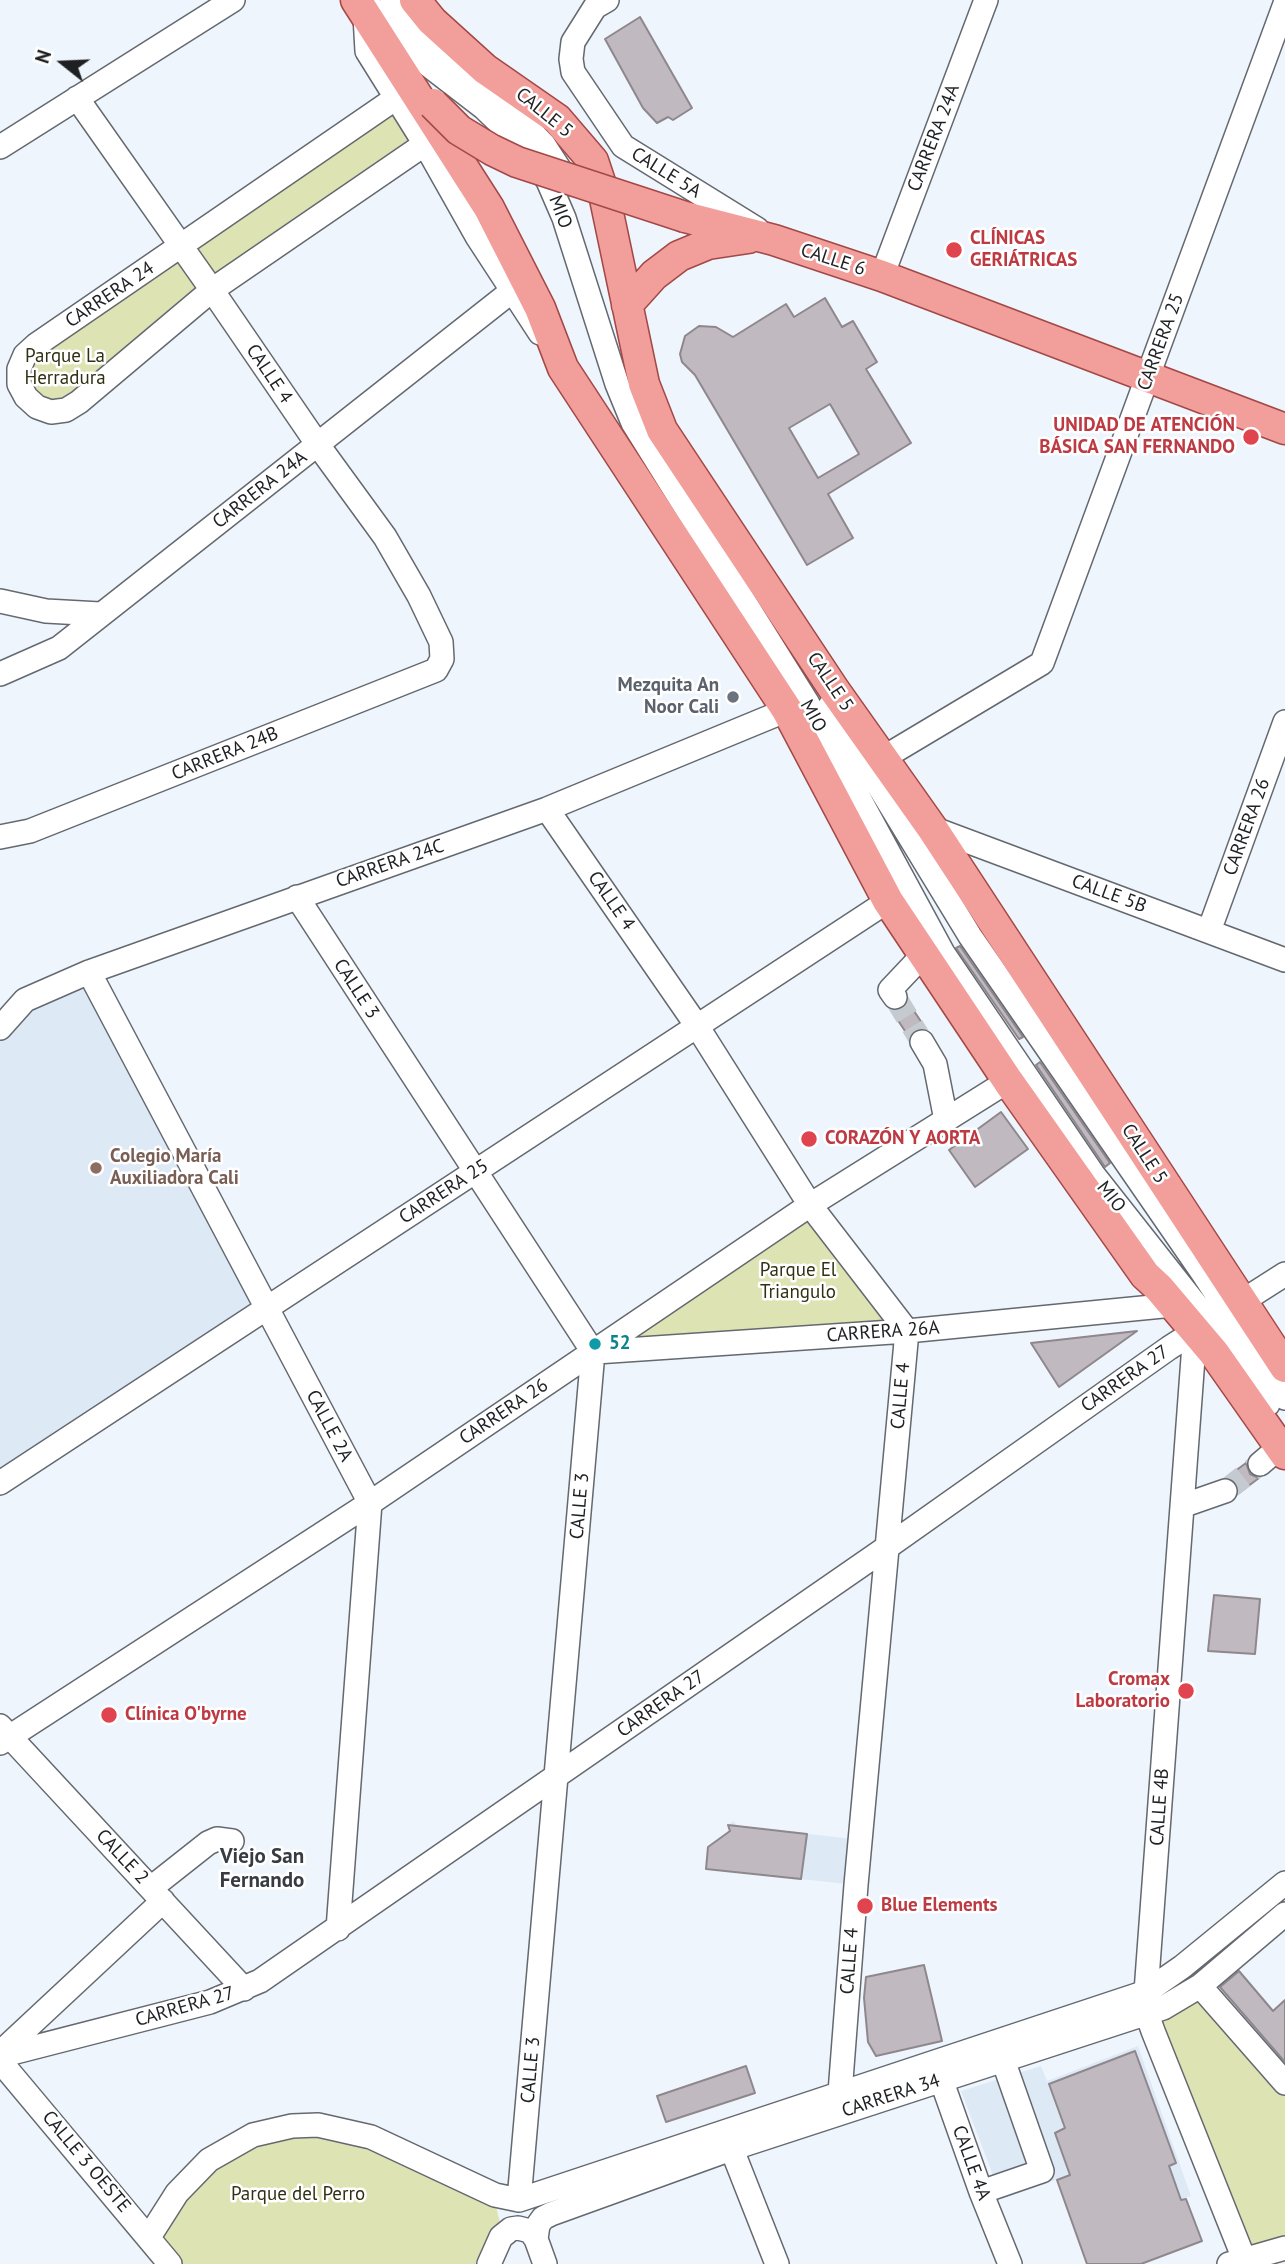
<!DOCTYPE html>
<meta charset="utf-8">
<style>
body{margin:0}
#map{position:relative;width:1285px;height:2264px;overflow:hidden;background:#eff5fc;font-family:"PT Sans",sans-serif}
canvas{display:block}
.north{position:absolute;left:28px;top:28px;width:70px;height:70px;-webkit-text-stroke:5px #fff;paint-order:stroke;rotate:288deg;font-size:19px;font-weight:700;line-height:28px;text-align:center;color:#1e2023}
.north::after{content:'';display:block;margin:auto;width:24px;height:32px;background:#1e2023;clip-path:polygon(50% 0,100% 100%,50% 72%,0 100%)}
</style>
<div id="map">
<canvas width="1285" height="2264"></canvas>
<div class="north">N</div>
</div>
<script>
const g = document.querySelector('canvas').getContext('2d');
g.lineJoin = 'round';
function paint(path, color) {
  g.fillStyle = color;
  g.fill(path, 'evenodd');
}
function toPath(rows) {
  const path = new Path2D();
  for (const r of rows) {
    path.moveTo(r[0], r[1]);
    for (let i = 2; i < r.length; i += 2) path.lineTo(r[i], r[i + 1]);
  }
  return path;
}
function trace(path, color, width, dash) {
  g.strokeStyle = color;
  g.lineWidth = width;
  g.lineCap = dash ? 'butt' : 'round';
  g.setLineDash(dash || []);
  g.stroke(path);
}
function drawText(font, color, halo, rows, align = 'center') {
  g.font = font + ' "PT Sans",sans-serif';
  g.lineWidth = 5;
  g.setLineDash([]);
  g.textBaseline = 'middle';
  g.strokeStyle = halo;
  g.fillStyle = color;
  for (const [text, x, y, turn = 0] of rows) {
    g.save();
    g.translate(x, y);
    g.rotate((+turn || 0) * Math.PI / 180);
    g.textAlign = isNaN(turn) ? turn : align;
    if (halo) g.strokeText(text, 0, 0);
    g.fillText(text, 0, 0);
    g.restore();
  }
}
const built = toPath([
 [89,972,265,1308,0,1483,0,1028],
 [733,1821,738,1826,862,1840,856,1885,706,1869,708,1847,730,1831,728,1825],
 [1138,2046,1191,2196,1117,2225,1095,2166,1002,2199,961,2091,1041,2066,1047,2081]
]);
const green = toPath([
 [396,98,425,144,51,412,19,369],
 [810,1205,907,1331,593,1352],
 [1200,1986,1285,2083,1285,2248,1244,2259,1153,2031,1163,2008],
 [318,2125,496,2206,501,2227,489,2264,170,2264,149,2237,209,2160]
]);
const building = toPath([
 [640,17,692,108,673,120,668,117,657,123,643,108,605,39,640,17],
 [825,298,842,327,853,321,877,362,866,369,911,443,828,494,853,538,807,565,695,375,682,362,680,354,685,336,699,326,716,327,733,337,786,304,794,317,825,298],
 [830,404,859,454,818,478,789,428,830,404],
 [960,946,1023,1037,1019,1039,956,948,960,946],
 [908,1002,926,1029,916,1030,909,1037,891,1010,903,1009,908,1002],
 [1040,1062,1110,1163,1105,1167,1036,1065,1040,1062],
 [1001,1112,1028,1149,975,1187,949,1150,1001,1112],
 [1137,1331,1059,1387,1031,1343,1137,1331],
 [1246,1463,1250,1474,1259,1478,1239,1493,1235,1481,1227,1477,1246,1463],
 [1214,1595,1260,1599,1255,1654,1208,1651,1214,1595],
 [728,1825,807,1834,801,1879,706,1869,708,1847,730,1831,728,1825],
 [924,1965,942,2041,876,2056,868,2042,864,1998,866,1977,924,1965],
 [1239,1971,1273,2011,1285,2000,1285,2062,1220,1987,1239,1971],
 [1135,2051,1176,2163,1169,2166,1181,2200,1186,2199,1202,2241,1141,2264,1087,2264,1057,2180,1070,2175,1055,2133,1065,2128,1049,2084,1135,2051],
 [746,2066,755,2093,666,2122,657,2096,746,2066]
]);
const minorTunnel = toPath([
 [895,997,922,1042],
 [1225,1491,1260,1464]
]);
const minor = toPath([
 [392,0,428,41,523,123,544,145,562,173,566,184],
 [607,0,595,7,573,42,571,59,573,72,623,146,757,229],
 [376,11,419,58,484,108,512,135,529,153,548,181,564,218,617,384,633,423,807,702,943,953,1093,1174,1227,1344,1268,1404],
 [365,16,367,51,425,144,478,238,540,333],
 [396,98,36,345,25,355,19,369,19,384,26,397,37,407,51,412,66,410,79,402,212,290,425,144],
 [0,147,233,0],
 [882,276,986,0],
 [0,601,46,611,100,614],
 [0,674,59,648,512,291],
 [830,706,970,936,1202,1272,1285,1398],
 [883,758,1042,663,1285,4],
 [547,809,697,1026,810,1205,907,1331,856,1885,840,2093],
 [932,828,1285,960],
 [0,837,30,831,436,670,442,659,441,642,419,596,385,537,318,445,212,290,77,98],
 [297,897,593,1352,519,2200],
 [1209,931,1285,722],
 [89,972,370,1503,338,1929],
 [895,997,890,990,924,954],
 [0,1028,25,1000,89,972,547,809,787,710],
 [922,1042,935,1064,946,1120],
 [1195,1331,1146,1992,1147,2014,1153,2031,1246,2264],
 [596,1352,907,1331,1173,1305],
 [1260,1464,1280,1447],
 [0,1483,888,901],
 [1182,1506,1225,1491],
 [0,1726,244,1989],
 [0,1743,370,1503,810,1205,1008,1081],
 [151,1888,208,1843,217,1839,232,1841],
 [1200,1986,1285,2083],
 [0,2053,163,1901],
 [0,2056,210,2002,260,1981,886,1548,1169,1348,1285,1274],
 [0,2061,170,2264],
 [936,2065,981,2192,1010,2264],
 [727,2137,777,2264],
 [981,2192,1042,2171,1003,2060],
 [149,2237,177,2193,209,2160,253,2135,292,2126,318,2125,371,2137,495,2195,519,2200,1146,1992,1182,1967,1285,1883],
 [536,2239,538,2225,543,2218,551,2214,731,2149,1163,2008,1200,1986,1285,1914],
 [489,2264,501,2237,511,2229,518,2228,530,2231,536,2239,545,2264],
 [1229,2264,1285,2248]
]);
const major = toPath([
 [356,0,489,208,540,308,563,368,787,710,888,901,1008,1081,1145,1275,1159,1288,1214,1353,1285,1454],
 [415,0,432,21,485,69,557,119,593,161,604,194,644,384,662,430,835,691,932,828,1285,1367],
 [685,217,774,240,882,276,1285,429],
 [627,305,654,275,679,256,708,244,748,238]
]);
const majorBridge = toPath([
 [433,104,459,130,492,150,517,162,685,217]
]);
const markers = [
 [954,250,9,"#e0444e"],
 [1251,437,9,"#e0444e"],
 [733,697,7,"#6b7280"],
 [809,1139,9,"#e0444e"],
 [96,1168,7,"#8d6e63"],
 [595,1344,7,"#0f9aa8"],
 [1186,1691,9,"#e0444e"],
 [109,1715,9,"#e0444e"],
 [865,1906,9,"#e0444e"]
];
const streetNames = [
 ["CALLE 5",544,113,39],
 ["CARRERA 24A",934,138,-69],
 ["CALLE 5A",666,173,32],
 ["MIO",560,212,69],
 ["CALLE 6",833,260,18],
 ["CARRERA 24",110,295,-34],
 ["CARRERA 25",1161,342,-70],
 ["CALLE 4",269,374,56],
 ["CARRERA 24A",260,490,-38],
 ["CALLE 5",830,682,56],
 ["MIO",813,716,61],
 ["CARRERA 24B",225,754,-22],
 ["CARRERA 26",1247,827,-70],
 ["CARRERA 24C",390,864,-19],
 ["CALLE 5B",1109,894,20],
 ["CALLE 4",611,901,55],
 ["CALLE 3",356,989,57],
 ["CALLE 5",1144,1154,57],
 ["CARRERA 25",444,1192,-33],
 ["MIO",1111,1197,52],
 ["CARRERA 26A",883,1332,-4],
 ["CARRERA 27",1125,1379,-35],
 ["CALLE 4",901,1396,-85],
 ["CARRERA 26",504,1412,-34],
 ["CALLE 2A",329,1426,62],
 ["CALLE 3",580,1506,-85],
 ["CARRERA 27",661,1704,-35],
 ["CALLE 4B",1160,1807,-86],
 ["CALLE 2",122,1857,47],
 ["CALLE 4",850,1961,-86],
 ["CARRERA 27",185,2007,-16],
 ["CALLE 3",531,2070,-85],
 ["CARRERA 34",891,2096,-18],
 ["CALLE 3 OESTE",86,2162,50],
 ["CALLE 4A",971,2163,70]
];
const healthNames = [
 ["CLÍNICAS",970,239],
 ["GERIÁTRICAS",970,261],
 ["UNIDAD DE ATENCIÓN",1235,426,"right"],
 ["BÁSICA SAN FERNANDO",1235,448,"right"],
 ["CORAZÓN Y AORTA",825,1139],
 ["Cromax",1170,1680,"right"],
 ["Laboratorio",1170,1702,"right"],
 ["Clínica O'byrne",125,1715],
 ["Blue Elements",881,1906]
];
const parkNames = [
 ["Parque La",65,357],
 ["Herradura",65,379],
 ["Parque El",798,1271],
 ["Triangulo",798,1293],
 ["Parque del Perro",298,2195]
];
const worshipNames = [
 ["Mezquita An",719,686],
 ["Noor Cali",719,708]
];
const educationNames = [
 ["Colegio María",110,1157],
 ["Auxiliadora Cali",110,1179]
];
const cultureNames = [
 ["52",609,1344]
];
const neighbourhoodNames = [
 ["Viejo San",262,1857],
 ["Fernando",262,1881]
];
paint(built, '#dee9f6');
paint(green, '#dee3b3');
paint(building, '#c1b9c0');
trace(building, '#8e878d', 2);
trace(minorTunnel, '#c5cad1', 23, [23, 11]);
trace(minor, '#646970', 26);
trace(major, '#a24846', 33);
trace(minor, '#fff', 23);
trace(major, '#f29e9b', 30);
trace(majorBridge, '#a24846', 33, []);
trace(majorBridge, '#f29e9b', 30);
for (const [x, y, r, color] of markers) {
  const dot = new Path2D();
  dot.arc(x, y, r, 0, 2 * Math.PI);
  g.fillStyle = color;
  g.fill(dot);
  trace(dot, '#fff', 2.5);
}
drawText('19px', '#1e2023', '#fff', streetNames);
drawText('bold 19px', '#be3a42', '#fff', healthNames, 'left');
drawText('19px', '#303113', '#fff', parkNames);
drawText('bold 19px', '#5b616d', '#fff', worshipNames, 'right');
drawText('bold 19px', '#785e54', '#fff', educationNames, 'left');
drawText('bold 19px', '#0d838f', '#fff', cultureNames, 'left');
drawText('bold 21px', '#373c42', '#fff', neighbourhoodNames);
</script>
